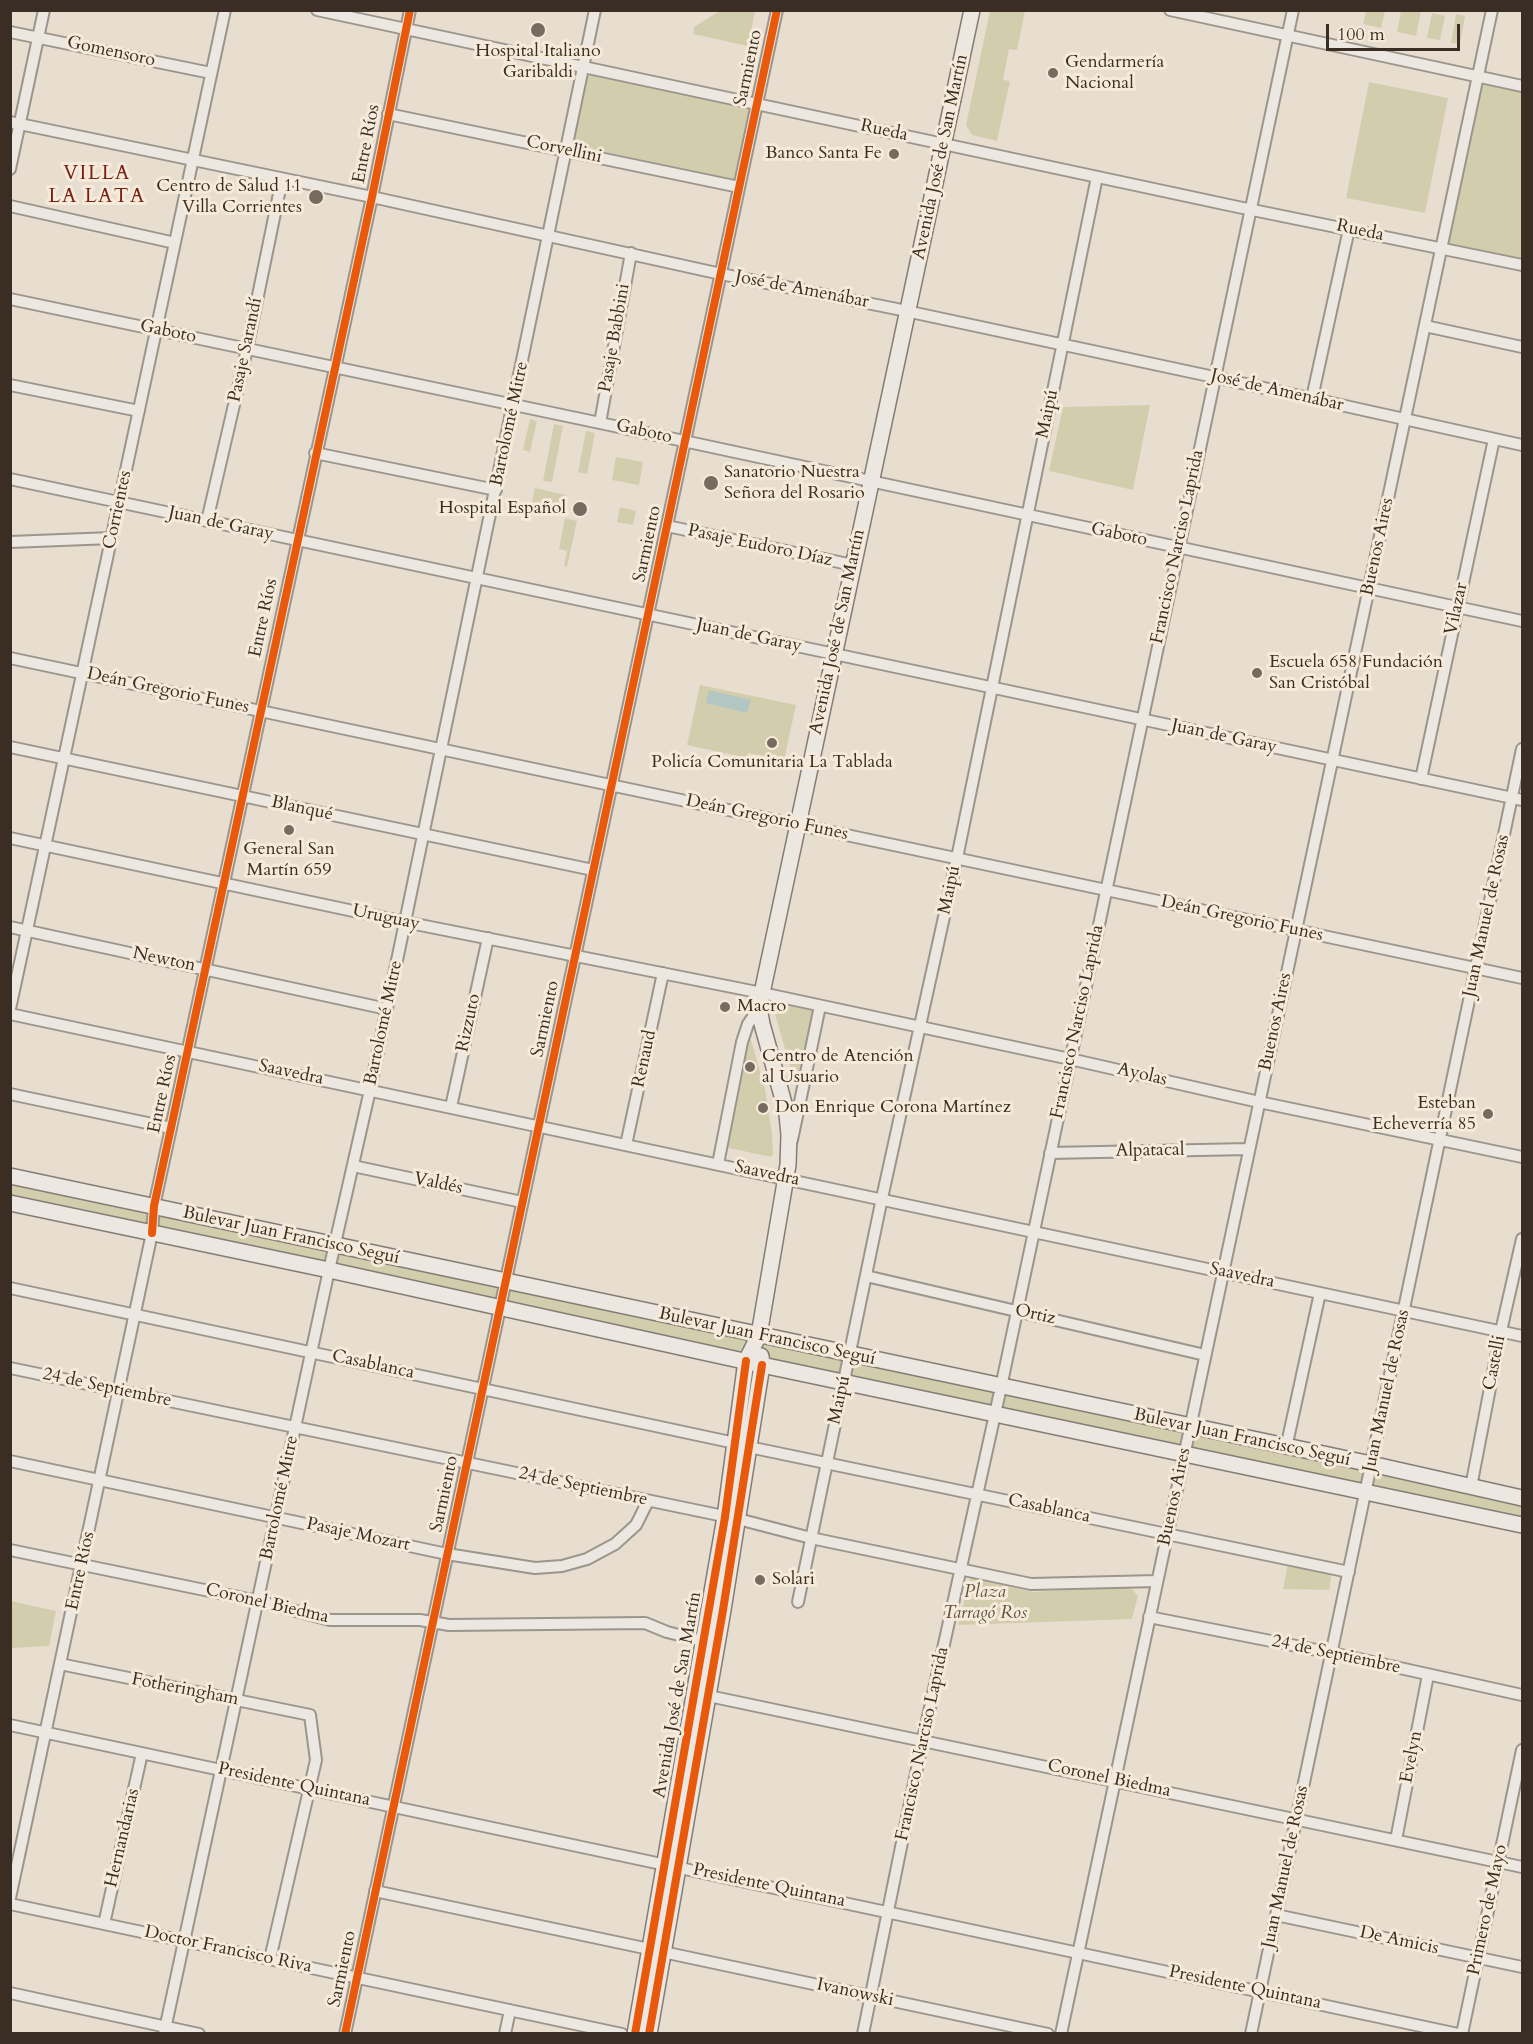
<!DOCTYPE html>
<meta charset="utf-8">
<style>
body{margin:0}
#map{position:relative;width:1533px;height:2044px;overflow:hidden;background:#e7ded0;font-family:Cardo,serif}
canvas{display:block}
.frame{position:absolute;inset:0;border:12px solid #3a2d24;pointer-events:none}
.scale{position:absolute;left:1326px;top:24px;width:134px;height:27px;box-sizing:border-box;border:3px solid #3a2d24;border-top:0;padding-left:8px;font-size:18px;line-height:21px;white-space:nowrap;color:#3a2d24;-webkit-text-stroke:4px #f6ebda;paint-order:stroke}
</style>
<div id="map">
<canvas width="1533" height="2044"></canvas>
<div class="frame"></div>
<div class="scale">100 m</div>
</div>
<script>
const g = document.querySelector('canvas').getContext('2d');
g.lineJoin = 'round';
function paint(path, color) {
  g.fillStyle = color;
  g.fill(path, 'evenodd');
}
function toPath(rows) {
  const path = new Path2D();
  for (const r of rows) {
    path.moveTo(r[0], r[1]);
    for (let i = 2; i < r.length; i += 2) path.lineTo(r[i], r[i + 1]);
  }
  return path;
}
function trace(path, color, width, dash) {
  g.strokeStyle = color;
  g.lineWidth = width;
  g.lineCap = dash ? 'butt' : 'round';
  g.setLineDash(dash || []);
  g.stroke(path);
}
function drawText(font, color, halo, rows, align = 'center') {
  g.font = font + ' Cardo,serif';
  g.lineWidth = 6;
  g.setLineDash([]);
  g.textBaseline = 'middle';
  g.strokeStyle = halo;
  g.fillStyle = color;
  for (const [text, x, y, turn = 0] of rows) {
    g.save();
    g.translate(x, y);
    g.rotate((+turn || 0) * Math.PI / 180);
    g.textAlign = isNaN(turn) ? turn : align;
    if (halo) g.strokeText(text, 0, 0);
    g.fillText(text, 0, 0);
    g.restore();
  }
}
const green = toPath([
 [721,10,755,11,748,46,693,34,694,27],
 [990,11,1025,11,1017,50,1009,49,1003,80,1010,81,997,141,972,135,966,125],
 [1366,11,1385,11,1381,28,1363,24],
 [1401,11,1421,11,1416,36,1397,32],
 [1432,13,1445,16,1440,40,1427,38],
 [1456,14,1465,16,1460,44,1451,43],
 [588,74,752,108,736,180,573,145],
 [1478,76,1522,86,1522,265,1442,249],
 [1369,82,1448,98,1425,213,1346,198],
 [1150,405,1133,490,1049,471,1063,407],
 [530,419,537,421,530,452,523,450],
 [554,424,563,426,552,482,543,481],
 [586,431,595,433,587,474,578,472],
 [616,457,643,462,639,485,612,480],
 [535,488,566,495,563,509,532,502],
 [620,507,636,511,633,525,617,522],
 [565,518,577,521,567,567,564,566,567,551,559,549],
 [700,685,796,705,784,760,748,753,747,758,687,745],
 [787,1005,812,1010,814,1012,801,1080,798,1083,795,1083,775,1014,777,1008],
 [748,1040,751,1040,765,1089,772,1134,773,1154,771,1157,729,1148,728,1143],
 [11,1176,1522,1498,1522,1525,11,1203],
 [1288,1563,1332,1572,1329,1590,1283,1589],
 [970,1578,1033,1592,1129,1586,1138,1596,1132,1619,958,1625],
 [11,1601,56,1611,49,1646,11,1648]
]);
const water = toPath([
 [709,690,751,700,747,713,706,703]
]);
const minor = toPath([
 [317,10,1238,207,1522,265],
 [1170,10,1522,86],
 [10,32,211,73],
 [388,114,739,187],
 [10,122,372,197,721,274,892,308,1214,377,1522,445],
 [10,169,44,10],
 [10,206,175,243],
 [10,299,600,423,1522,621],
 [1425,326,1522,347],
 [10,385,139,411],
 [1312,398,1349,229],
 [600,423,631,253],
 [315,453,496,490],
 [10,479,1522,800],
 [207,521,247,349,282,179],
 [667,526,853,565],
 [10,542,112,538],
 [10,658,1522,978],
 [10,747,593,870],
 [1421,779,1494,439],
 [10,838,405,922,762,993,1070,1059,1259,1102,1522,1157],
 [10,927,387,1009],
 [10,1009,225,10],
 [10,1014,1522,1336],
 [10,1094,171,1128],
 [451,1107,488,938],
 [792,1140,820,1006],
 [626,1145,663,973],
 [1050,1153,1249,1149],
 [718,1164,742,1042,748,1024,759,1008],
 [353,1166,522,1202],
 [866,1276,1205,1355],
 [10,1288,735,1443],
 [10,1368,738,1519,811,1538,1031,1584,1157,1581],
 [749,1447,1349,1572],
 [1286,1448,1320,1293],
 [10,1461,447,1554,535,1568,562,1566,587,1559,615,1544,636,1525,648,1501],
 [1471,1487,1501,1331,1522,1239],
 [10,1550,258,1601,330,1620,420,1620,449,1625,645,1623,667,1632,703,1641],
 [798,1602,882,1198,957,858,1097,177],
 [1149,1617,1332,1653,1522,1695],
 [60,1664,310,1715,316,1760,270,1959],
 [704,1695,1522,1867],
 [10,1725,1458,2034],
 [1396,1840,1428,1675],
 [375,1891,649,1949],
 [10,1898,152,1233,154,1206,171,1128,372,197,410,10],
 [10,1904,622,2034],
 [1276,1915,1522,1967],
 [104,1924,142,1753],
 [663,1952,1048,2034],
 [10,1993,199,2034],
 [164,2034,329,1270,370,1090,595,10],
 [345,2034,777,10],
 [505,2034,510,2010],
 [863,2034,923,1739,1001,1387,1293,10],
 [1061,2034,1492,10],
 [1251,2034,1522,749],
 [1462,2034,1522,1750]
]);
const secondary = toPath([
 [10,1176,1371,1464,1522,1498],
 [10,1203,329,1270,762,1365,1522,1525],
 [635,2034,725,1517,746,1361,759,1335,788,1165,789,1135,787,1114,762,1024,759,1008,762,993,972,10],
 [649,2034,723,1610,762,1365,761,1356]
]);
const cycleway = toPath([
 [152,1233,154,1206,171,1128,372,197,410,10],
 [345,2034,777,10],
 [635,2034,725,1517,746,1361],
 [649,2034,723,1610,762,1365]
]);
const markers = [
 [538,30,8,"#776b60"],
 [1053,73,6,"#776b60"],
 [894,154,6,"#776b60"],
 [316,197,8,"#776b60"],
 [711,483,8,"#776b60"],
 [580,509,8,"#776b60"],
 [1257,673,6,"#776b60"],
 [772,743,6,"#776b60"],
 [289,830,6,"#776b60"],
 [725,1007,6,"#776b60"],
 [750,1067,6,"#776b60"],
 [763,1108,6,"#776b60"],
 [1488,1114,6,"#776b60"],
 [760,1580,6,"#776b60"]
];
const streetNames = [
 ["Gomensoro",111,52,12],
 ["Sarmiento",749,68,-78],
 ["Rueda",884,131,12],
 ["Entre Ríos",367,144,-79],
 ["Corvellini",564,150,12],
 ["Avenida José de San Martín",941,157,-78],
 ["Rueda",1360,231,12],
 ["José de Amenábar",802,290,11],
 ["Gaboto",168,332,12],
 ["Pasaje Babbini",615,338,-80],
 ["Pasaje Sarandí",246,350,-78],
 ["José de Amenábar",1277,391,13],
 ["Maipú",1048,414,-78],
 ["Bartolomé Mitre",510,424,-78],
 ["Gaboto",644,432,13],
 ["Corrientes",118,510,-78],
 ["Juan de Garay",221,524,12],
 ["Gaboto",1119,535,12],
 ["Sarmiento",648,544,-78],
 ["Pasaje Eudoro Díaz",760,546,12],
 ["Francisco Narciso Laprida",1178,547,-78],
 ["Buenos Aires",1378,547,-78],
 ["Vilazar",1457,609,-78],
 ["Entre Ríos",264,618,-78],
 ["Avenida José de San Martín",838,632,-78],
 ["Juan de Garay",749,636,12],
 ["Deán Gregorio Funes",168,691,12],
 ["Juan de Garay",1224,737,12],
 ["Blanqué",302,809,12],
 ["Deán Gregorio Funes",767,818,12],
 ["Maipú",950,890,-78],
 ["Juan Manuel de Rosas",1487,916,-78],
 ["Uruguay",386,918,12],
 ["Deán Gregorio Funes",1242,919,12],
 ["Newton",164,960,12],
 ["Sarmiento",546,1019,-78],
 ["Francisco Narciso Laprida",1078,1022,-78],
 ["Buenos Aires",1276,1022,-78],
 ["Bartolomé Mitre",384,1023,-78],
 ["Rizzuto",469,1023,-78],
 ["Renaud",645,1059,-78],
 ["Saavedra",291,1073,12],
 ["Ayolas",1142,1075,13],
 ["Entre Ríos",163,1094,-78],
 ["Alpatacal",1150,1151,-1],
 ["Saavedra",767,1174,12],
 ["Valdés",438,1184,12],
 ["Bulevar Juan Francisco Seguí",291,1236,12],
 ["Saavedra",1242,1276,12],
 ["Ortiz",1035,1315,13],
 ["Bulevar Juan Francisco Seguí",767,1337,12],
 ["Castelli",1495,1363,-79],
 ["Casablanca",373,1365,12],
 ["24 de Septiembre",107,1388,12],
 ["Juan Manuel de Rosas",1387,1391,-78],
 ["Maipú",840,1400,-78],
 ["Bulevar Juan Francisco Seguí",1242,1438,12],
 ["24 de Septiembre",583,1487,12],
 ["Sarmiento",445,1494,-78],
 ["Buenos Aires",1175,1497,-78],
 ["Bartolomé Mitre",280,1498,-78],
 ["Casablanca",1049,1509,12],
 ["Pasaje Mozart",358,1535,12],
 ["Entre Ríos",81,1571,-78],
 ["Coronel Biedma",267,1604,13],
 ["24 de Septiembre",1336,1655,12],
 ["Fotheringham",185,1690,11],
 ["Avenida José de San Martín",678,1695,-80],
 ["Francisco Narciso Laprida",923,1744,-78],
 ["Evelyn",1412,1757,-79],
 ["Coronel Biedma",1109,1779,12],
 ["Presidente Quintana",294,1785,12],
 ["Hernandarias",123,1838,-77],
 ["Juan Manuel de Rosas",1286,1867,-78],
 ["Presidente Quintana",769,1886,12],
 ["Primero de Mayo",1488,1910,-78],
 ["De Amicis",1399,1941,12],
 ["Doctor Francisco Riva",228,1950,12],
 ["Sarmiento",343,1969,-78],
 ["Presidente Quintana",1245,1988,12],
 ["Ivanowski",855,1993,12]
];
const poiNames = [
 ["Hospital Italiano",538,52,"center"],
 ["Garibaldi",538,73,"center"],
 ["Gendarmería",1065,63],
 ["Nacional",1065,84],
 ["Banco Santa Fe",882,154,"right"],
 ["Centro de Salud 11",302,187,"right"],
 ["Villa Corrientes",302,208,"right"],
 ["Sanatorio Nuestra",724,473],
 ["Señora del Rosario",724,494],
 ["Hospital Español",566,509,"right"],
 ["Escuela 658 Fundación",1269,663],
 ["San Cristóbal",1269,684],
 ["Policía Comunitaria La Tablada",772,763,"center"],
 ["General San",289,850,"center"],
 ["Martín 659",289,871,"center"],
 ["Macro",737,1007],
 ["Centro de Atención",762,1057],
 ["al Usuario",762,1078],
 ["Esteban",1476,1104,"right"],
 ["Echeverría 85",1476,1125,"right"],
 ["Don Enrique Corona Martínez",775,1108],
 ["Solari",772,1580]
];
const parkNames = [
 ["Plaza",985,1593],
 ["Tarragó Ros",985,1614]
];
const neighbourhoodNames = [
 ["VILLA",97,174],
 ["LA LATA",97,197]
];
paint(green, '#d2cead');
paint(water, '#b2c6c2');
trace(minor, '#9c958c', 14);
trace(secondary, '#847d75', 18);
trace(minor, '#ece7e0', 10);
trace(secondary, '#ece7e0', 15);
trace(cycleway, '#e8590c', 8);
for (const [x, y, r, color] of markers) {
  const dot = new Path2D();
  dot.arc(x, y, r, 0, 2 * Math.PI);
  g.fillStyle = color;
  g.fill(dot);
  trace(dot, '#f6ebda', 2);
}
drawText('18px', '#3a2d24', '#f6ebda', streetNames);
drawText('18px', '#3a2d24', '#f6ebda', poiNames, 'left');
drawText('italic 18px', '#5c523f', '#f6ebda', parkNames);
g.letterSpacing = '1.5px';
drawText('20px', '#7a1f14', '#f6ebda', neighbourhoodNames);
g.letterSpacing = '0px';
</script>
